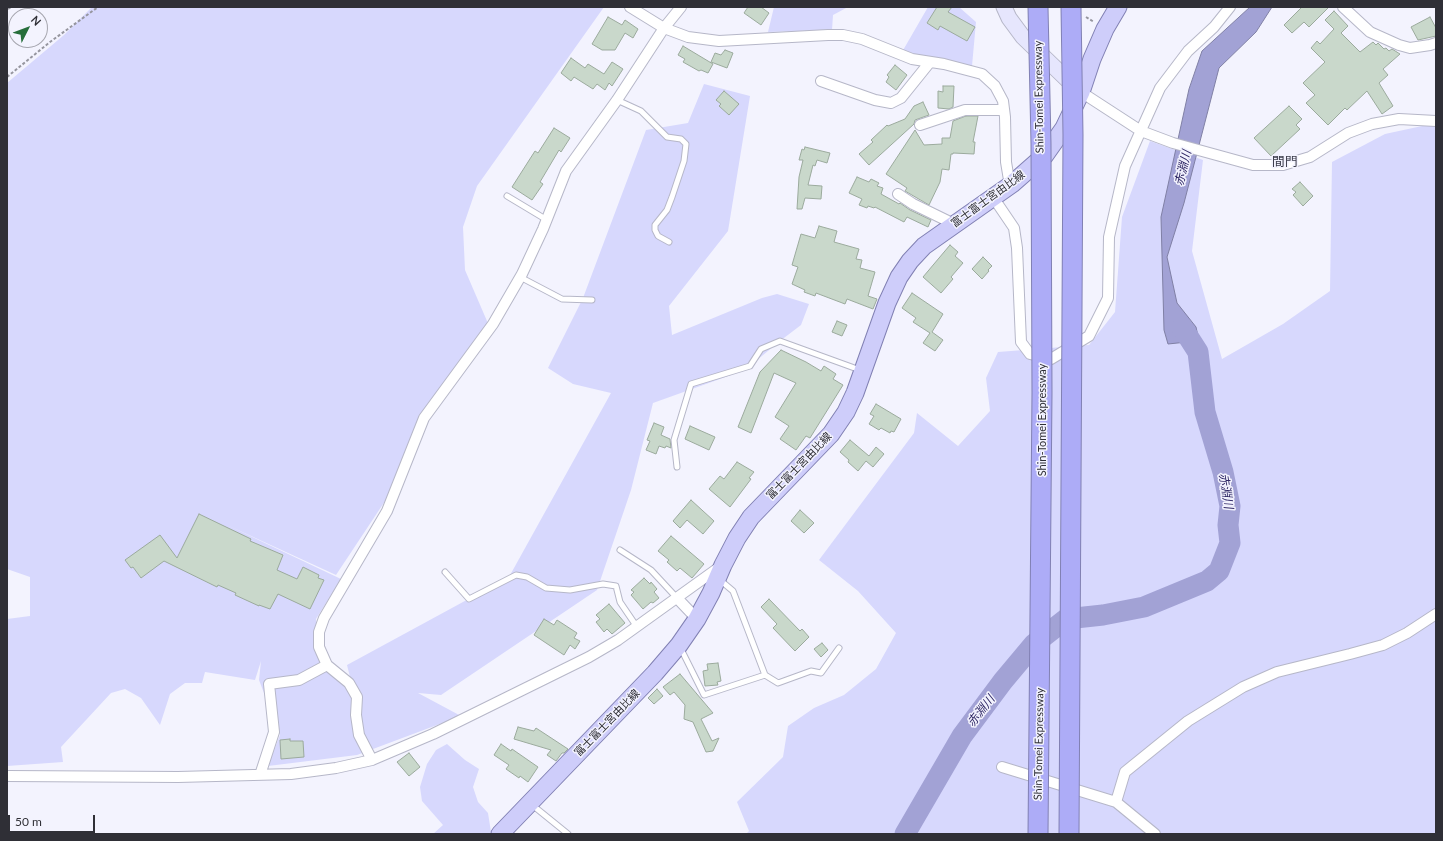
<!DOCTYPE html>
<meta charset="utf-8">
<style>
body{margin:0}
#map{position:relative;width:1443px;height:841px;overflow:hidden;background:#f3f3fe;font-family:Lato,sans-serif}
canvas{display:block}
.frame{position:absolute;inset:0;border:8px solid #2f2f36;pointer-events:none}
.north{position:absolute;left:8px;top:8px;width:40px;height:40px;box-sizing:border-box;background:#f3f3fe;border:1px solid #a5a5ae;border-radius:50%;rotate:48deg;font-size:11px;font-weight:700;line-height:16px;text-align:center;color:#2f2f36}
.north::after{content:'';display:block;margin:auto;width:14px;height:18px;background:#266e3b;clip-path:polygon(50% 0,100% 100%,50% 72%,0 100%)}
.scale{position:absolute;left:8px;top:815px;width:87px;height:18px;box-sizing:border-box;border:2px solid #2f2f36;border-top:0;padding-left:5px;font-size:12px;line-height:14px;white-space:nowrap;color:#2f2f36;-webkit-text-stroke:3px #f3f3fe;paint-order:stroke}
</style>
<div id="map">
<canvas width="1443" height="841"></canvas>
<div class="frame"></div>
<div class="north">N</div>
<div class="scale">50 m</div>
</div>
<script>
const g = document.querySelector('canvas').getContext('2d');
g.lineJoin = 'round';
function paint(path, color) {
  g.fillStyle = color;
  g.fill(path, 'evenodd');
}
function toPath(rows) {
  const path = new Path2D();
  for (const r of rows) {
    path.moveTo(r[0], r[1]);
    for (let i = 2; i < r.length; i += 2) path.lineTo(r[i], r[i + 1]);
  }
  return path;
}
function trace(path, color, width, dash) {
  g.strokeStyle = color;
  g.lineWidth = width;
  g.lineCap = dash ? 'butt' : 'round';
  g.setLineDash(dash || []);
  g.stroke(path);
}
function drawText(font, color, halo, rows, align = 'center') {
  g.font = font + ' Lato,"Noto Sans JP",sans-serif';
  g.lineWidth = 3;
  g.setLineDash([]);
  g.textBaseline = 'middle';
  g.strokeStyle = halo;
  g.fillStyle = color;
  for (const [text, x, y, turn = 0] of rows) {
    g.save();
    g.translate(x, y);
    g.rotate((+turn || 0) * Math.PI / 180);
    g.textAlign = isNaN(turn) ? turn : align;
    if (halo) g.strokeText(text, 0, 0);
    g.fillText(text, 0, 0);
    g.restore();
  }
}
const green = toPath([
 [92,7,604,7,477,186,463,227,465,270,490,328,424,418,397,483,336,575,227,525,341,579,316,619,319,647,353,689,347,665,509,577,611,393,573,384,548,368,583,298,646,130,688,123,704,84,750,96,728,231,669,306,672,335,762,298,777,294,809,304,801,325,780,341,745,370,653,403,631,490,597,590,441,695,418,693,461,716,357,755,268,766,280,735,259,680,261,661,255,680,205,672,202,683,185,683,170,694,160,725,141,698,125,689,111,693,61,747,63,762,7,766,7,619,30,616,30,577,7,569,7,83,64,35],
 [774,7,848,7,833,15,832,30,768,32],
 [928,7,959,7,976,22,972,66,902,52],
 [1436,123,1436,834,746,834,749,831,737,802,783,757,788,726,814,708,844,695,876,669,896,633,858,591,819,560,914,433,917,413,958,446,990,411,986,378,998,352,1089,345,1115,312,1122,217,1150,141,1203,160,1192,251,1222,359,1283,324,1330,291,1332,162,1385,134],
 [447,744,465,760,479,769,473,787,478,802,488,813,491,832,490,834,433,834,443,825,422,801,420,787,427,764,436,750]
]);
const water = toPath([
 [1250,7,1272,7,1256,32,1219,68,1184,203,1167,257,1177,303,1196,327,1202,354,1187,342,1168,344,1164,330,1161,217,1189,89,1202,51,1250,7]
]);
const river = toPath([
 [905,834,962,736,1003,681,1034,644,1066,619,1103,615,1144,607,1207,581,1219,571,1230,543,1228,525,1230,506,1223,472,1205,412,1198,352,1182,327]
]);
const building = toPath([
 [748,7,761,7,769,13,761,25,744,13,748,7],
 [937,7,952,7,948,12,975,27,967,41,940,26,938,30,927,23,937,7],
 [1302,7,1329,7,1309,27,1304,22,1292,33,1284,25,1302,7],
 [1334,11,1348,26,1341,33,1360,52,1373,42,1376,45,1378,43,1384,49,1386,48,1389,51,1392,49,1400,54,1383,69,1388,75,1379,83,1393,106,1382,114,1367,91,1347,110,1345,108,1328,125,1306,103,1315,95,1303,83,1325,62,1311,48,1317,41,1320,44,1334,29,1325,20,1334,11],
 [608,17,622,25,625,20,638,29,633,38,625,33,615,50,602,50,592,44,608,17],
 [1430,17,1436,28,1436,36,1418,40,1411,27,1430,17],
 [683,46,713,64,708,73,701,70,699,71,683,62,685,59,678,55,683,46],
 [725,50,733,53,727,68,711,62,715,53,721,55,725,50],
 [571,58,585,68,588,64,604,74,612,62,623,69,612,86,609,83,605,90,597,84,593,89,574,77,571,81,561,73,571,58],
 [895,65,907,75,896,90,886,82,889,77,887,75,895,65],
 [943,86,954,86,953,107,949,109,938,108,938,91,943,92,943,86],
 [724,91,739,104,729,115,719,106,721,104,716,100,724,91],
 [923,102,929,115,915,120,914,124,869,165,859,154,873,142,871,140,887,125,888,126,905,119,914,106,923,102],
 [1289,106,1302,119,1296,125,1300,129,1271,156,1254,138,1289,106],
 [966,116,978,116,973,142,975,142,974,154,953,153,953,154,951,154,949,170,942,169,940,182,929,205,905,191,907,188,886,174,915,130,924,145,942,144,942,138,950,138,953,121,966,116],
 [554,128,570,138,561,152,559,150,540,182,543,184,532,200,512,187,535,151,538,153,554,128],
 [805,147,830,153,827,163,817,160,815,166,813,165,808,185,822,186,821,199,805,198,802,209,797,209,799,177,803,160,799,160,802,149,804,150,805,147],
 [857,177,869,182,871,179,879,183,877,186,883,188,881,194,899,204,900,203,910,210,931,220,928,227,907,217,904,222,875,207,874,208,868,206,867,208,859,205,862,199,849,193,857,177],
 [1300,182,1313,196,1303,206,1293,195,1296,192,1292,189,1300,182],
 [819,226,837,231,834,242,859,249,856,259,862,260,860,268,875,272,868,296,877,299,873,309,847,299,845,304,816,293,815,296,804,292,805,290,792,284,798,267,792,265,801,234,815,238,819,226],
 [950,245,958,252,955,256,963,263,951,277,953,279,941,293,923,277,950,245],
 [983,257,992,266,988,270,989,271,982,279,972,269,983,257],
 [912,293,943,314,932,332,943,340,935,351,923,343,930,333,913,322,916,318,902,308,912,293],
 [837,321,847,325,842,336,832,332,837,321],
 [781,350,806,362,821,371,824,366,836,374,833,379,843,385,810,438,806,436,796,450,780,439,789,426,775,417,796,383,774,373,751,433,738,427,760,372,781,350],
 [876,404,901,419,894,432,891,431,890,433,881,428,879,430,869,424,874,416,870,414,876,404],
 [654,423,664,427,661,435,670,439,671,448,666,446,665,448,659,446,656,454,646,450,650,441,647,440,654,423],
 [690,426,715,437,709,450,685,439,690,426],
 [850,440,869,456,876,447,884,454,873,467,866,461,858,471,848,462,849,460,840,452,850,440],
 [737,462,754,472,749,478,751,479,730,507,709,489,720,476,724,479,737,462],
 [691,500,714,521,703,534,687,520,680,528,673,521,691,500],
 [800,510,814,523,804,533,791,521,800,510],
 [199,514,251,539,250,541,283,555,277,570,297,579,303,567,319,575,318,578,324,580,310,609,278,594,270,609,259,605,259,606,235,595,236,593,218,585,217,587,164,561,141,578,133,567,131,568,125,560,160,535,177,558,199,514],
 [671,536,704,564,692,578,680,568,677,571,667,562,669,560,658,551,671,536],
 [644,578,650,584,651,582,657,589,654,592,659,598,653,603,651,602,643,609,631,595,634,592,631,590,644,578],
 [769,599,800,631,802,629,809,637,795,651,773,628,777,624,761,607,769,599],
 [609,604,625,623,612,634,607,629,604,632,596,622,600,619,596,615,609,604],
 [544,619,554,625,557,620,577,633,574,638,580,641,575,649,570,645,564,655,534,635,544,619],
 [822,643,828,650,821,657,814,649,822,643],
 [718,663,721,681,717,682,718,685,705,686,703,671,708,670,707,664,718,663],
 [680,674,713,713,701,719,712,741,719,738,713,751,706,752,693,722,684,719,685,705,674,692,670,695,663,687,680,674],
 [657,689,663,696,654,704,648,698,657,689],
 [518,727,534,731,536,728,568,749,564,753,562,753,556,761,547,755,551,750,514,739,518,727],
 [290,739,290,741,303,741,304,757,281,759,280,740,290,739],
 [501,744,511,751,512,749,538,767,528,782,520,776,519,778,506,769,509,765,494,755,501,744],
 [409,753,420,767,409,776,397,762,409,753]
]);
const path = toPath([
 [8,9,11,7],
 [1086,17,1094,22],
 [7,77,50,42,98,7]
]);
const lane = toPath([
 [617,100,641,111,667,137,681,139,686,144,684,161,672,197,667,210,655,225,655,230,658,236,669,242],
 [507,196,547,220],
 [520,277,562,299,592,300],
 [677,467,674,440,691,384,750,366,761,349,780,341,860,370],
 [620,550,651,570,677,598],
 [445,572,469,599,516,575,527,577,546,588,570,590,603,584,616,586,620,602,637,627],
 [720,580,733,591,765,675,778,683,811,671,821,673,839,648],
 [681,649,704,695,765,675],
 [531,804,568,834]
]);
const street = toPath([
 [630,7,664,28,688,37,719,41,828,35,843,35,862,39,912,59,944,64,982,74,995,86,1003,101,1005,117,1006,162,1009,180,1012,184],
 [1343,7,1370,32,1399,45,1410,48,1430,45,1436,43],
 [821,81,875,100,891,103,901,98,930,62],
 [1081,92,1141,131,1173,143,1253,165,1283,165,1310,157,1348,133,1372,124,1399,119,1436,121],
 [920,125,965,110,1004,110],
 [898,194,913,204,954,224],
 [993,197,1014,228,1017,248,1021,342,1030,354,1051,359,1089,336,1108,298,1109,237,1125,166,1160,88,1188,51,1214,27,1230,7],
 [677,598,697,619],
 [372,760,359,735,356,715,357,697,349,683,327,665,319,647,319,632,324,618,387,511,424,418,493,324,522,274,543,229,566,171,617,100,664,28,681,7],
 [1002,767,1116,802],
 [260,775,274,732,269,684,299,680,327,665],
 [7,776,178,777,291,774,336,768,372,760,433,734,589,657,618,640,721,566],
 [1155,834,1116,802,1125,772,1188,721,1243,687,1277,672,1350,654,1383,645,1407,633,1436,614]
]);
const secondary = toPath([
 [1004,7,1009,18,1023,37,1077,89]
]);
const primary = toPath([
 [500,834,655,673,679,645,697,619,711,593,723,565,737,538,751,517,831,434,846,412,855,393,887,303,899,277,910,261,924,246,1012,184,1045,155,1064,128,1081,92,1092,59,1105,29,1118,7]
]);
const highwayBridge = toPath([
 [1038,7,1041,144,1042,393,1038,834],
 [1069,834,1073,135,1071,7]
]);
const streetNames = [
 ["Shin-Tomei Expressway",1039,97,-91],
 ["富士富士宮由比線",988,199,-36],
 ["Shin-Tomei Expressway",1042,420,-90],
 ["富士富士宮由比線",799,466,-46],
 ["富士富士宮由比線",607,723,-46],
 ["Shin-Tomei Expressway",1039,744,-89]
];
const waterNames = [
 ["赤淵川",1183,168,-77],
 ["赤淵川",1226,491,81],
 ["赤淵川",981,711,-52]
];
const quarterNames = [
 ["間門",1285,162]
];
paint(green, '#d7d8fd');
paint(water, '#a2a2d5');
trace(water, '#8080a5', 1);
trace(river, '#a2a2d5', 21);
paint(building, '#c9d8cb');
trace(building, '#9baa9d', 1);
trace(lane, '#b6b7c8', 7);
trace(street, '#b6b7c8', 12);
trace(secondary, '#b6b7c8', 17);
trace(primary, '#8180b3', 19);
trace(path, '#96969f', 2, [3, 2]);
trace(lane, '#fff', 5);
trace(street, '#fff', 10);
trace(secondary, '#e6e6fd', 15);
trace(primary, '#cecdfa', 17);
trace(highwayBridge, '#8180b3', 21, []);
trace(highwayBridge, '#adacf7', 19);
drawText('11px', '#2f2f36', '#f3f3fe', streetNames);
drawText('italic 12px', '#2f2865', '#f3f3fe', waterNames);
drawText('13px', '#3a3b49', '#f3f3fe', quarterNames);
</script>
